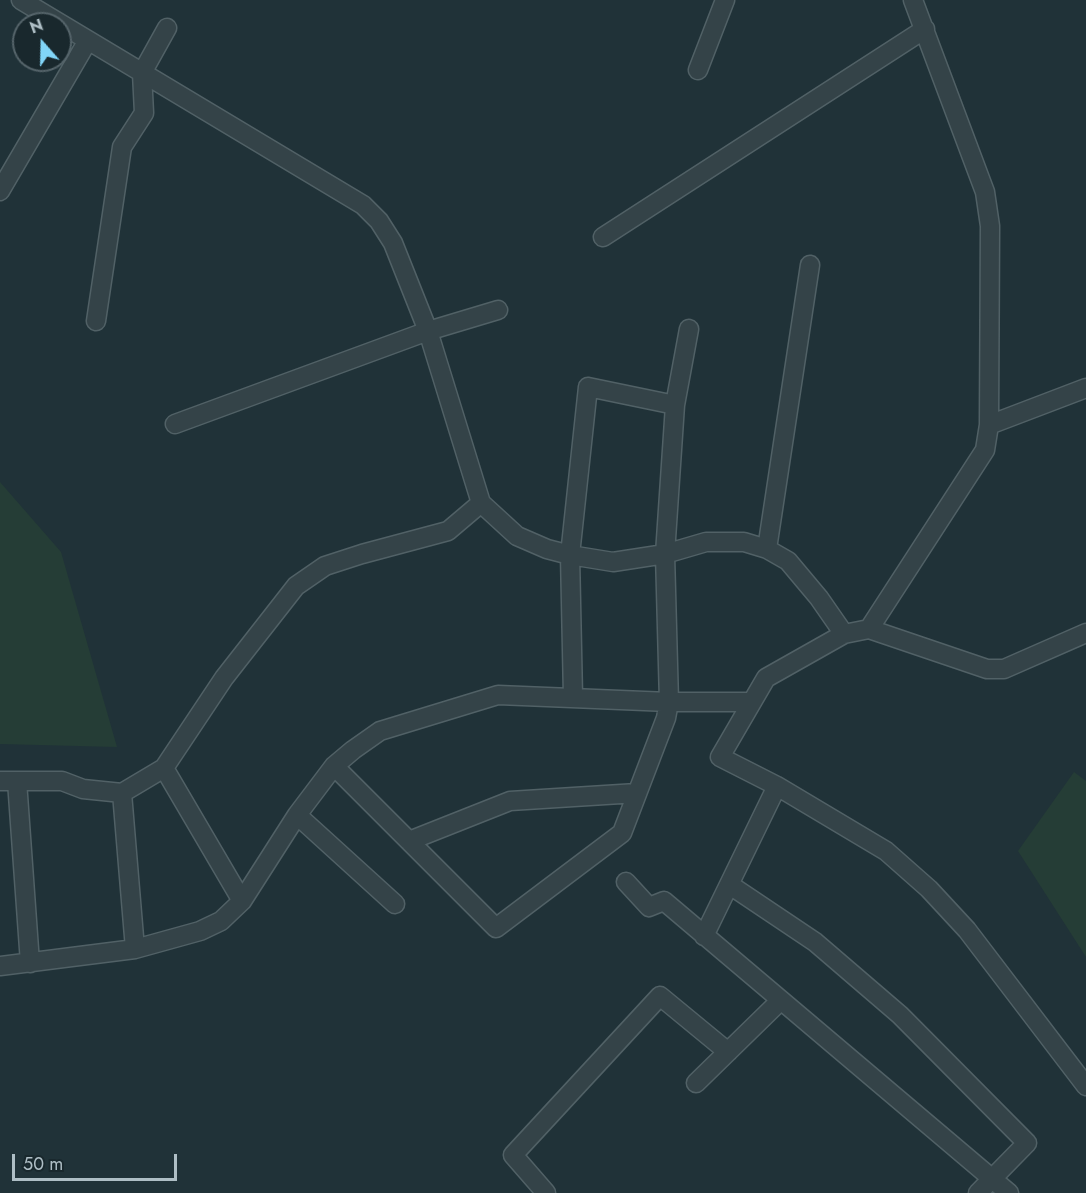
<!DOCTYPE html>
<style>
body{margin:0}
#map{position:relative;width:1086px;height:1193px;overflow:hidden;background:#203238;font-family:Jost,sans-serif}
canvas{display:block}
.north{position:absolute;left:12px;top:12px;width:60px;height:60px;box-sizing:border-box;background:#19282d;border:2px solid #55646a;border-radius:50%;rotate:340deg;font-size:16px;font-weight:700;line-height:24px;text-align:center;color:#aebec5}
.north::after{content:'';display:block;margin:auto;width:21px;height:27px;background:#81d5f8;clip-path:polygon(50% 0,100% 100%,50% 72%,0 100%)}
.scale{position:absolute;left:12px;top:1154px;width:165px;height:27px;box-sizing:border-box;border:3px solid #aebec5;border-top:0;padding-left:8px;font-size:18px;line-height:21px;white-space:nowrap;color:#aebec5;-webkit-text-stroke:4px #19282d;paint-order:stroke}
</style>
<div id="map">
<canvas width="1086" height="1193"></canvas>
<div class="north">N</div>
<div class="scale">50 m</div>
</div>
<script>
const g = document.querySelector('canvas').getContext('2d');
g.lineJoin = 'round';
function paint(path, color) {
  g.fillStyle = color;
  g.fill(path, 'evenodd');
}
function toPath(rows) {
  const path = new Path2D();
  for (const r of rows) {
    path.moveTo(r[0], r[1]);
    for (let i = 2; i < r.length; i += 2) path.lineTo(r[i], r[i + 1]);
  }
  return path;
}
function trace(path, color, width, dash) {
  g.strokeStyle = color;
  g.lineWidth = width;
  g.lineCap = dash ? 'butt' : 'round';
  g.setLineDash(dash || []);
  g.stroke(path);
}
const green = toPath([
 [0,482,61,552,117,747,0,744],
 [1074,772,1086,781,1086,957,1018,851]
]);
const minor = toPath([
 [21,0,363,205,379,221,393,243,428,331,481,503,517,536,547,549,570,555,613,562,665,554,706,542,744,542,767,549,788,561,819,598,844,634],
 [913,0,985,192,990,226,989,425,985,450,869,629,844,634,766,678,720,757,777,786,886,851,929,889,967,930,1086,1086],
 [698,70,725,0],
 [0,191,87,42],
 [603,237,925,29],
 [96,321,122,147,144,113,142,73,167,28],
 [175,424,428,331,498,310],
 [989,425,1086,388],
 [767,549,810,265],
 [869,629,987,669,1004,669,1086,633],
 [573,697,570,555,588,387,675,405],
 [334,766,496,928,622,833,666,718,669,702,665,554,675,405,689,329],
 [164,768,242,901],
 [0,781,62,781,83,789,122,793,164,768,224,678,296,586,325,566,362,554,448,531,481,503],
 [17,781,30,963],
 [122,793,135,949],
 [297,815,395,904],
 [409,841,510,801,637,793],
 [626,882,649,907,664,901,1009,1193],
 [730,885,815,942,900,1015,1027,1143,978,1193],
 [704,936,777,786],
 [0,966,135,949,200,931,221,921,242,901,297,815,334,766,353,750,380,731,498,695,669,702,751,702],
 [696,1083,781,1000],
 [546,1193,513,1155,660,996,728,1052]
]);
paint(green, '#253d36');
trace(minor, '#516166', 21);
trace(minor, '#344348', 18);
</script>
